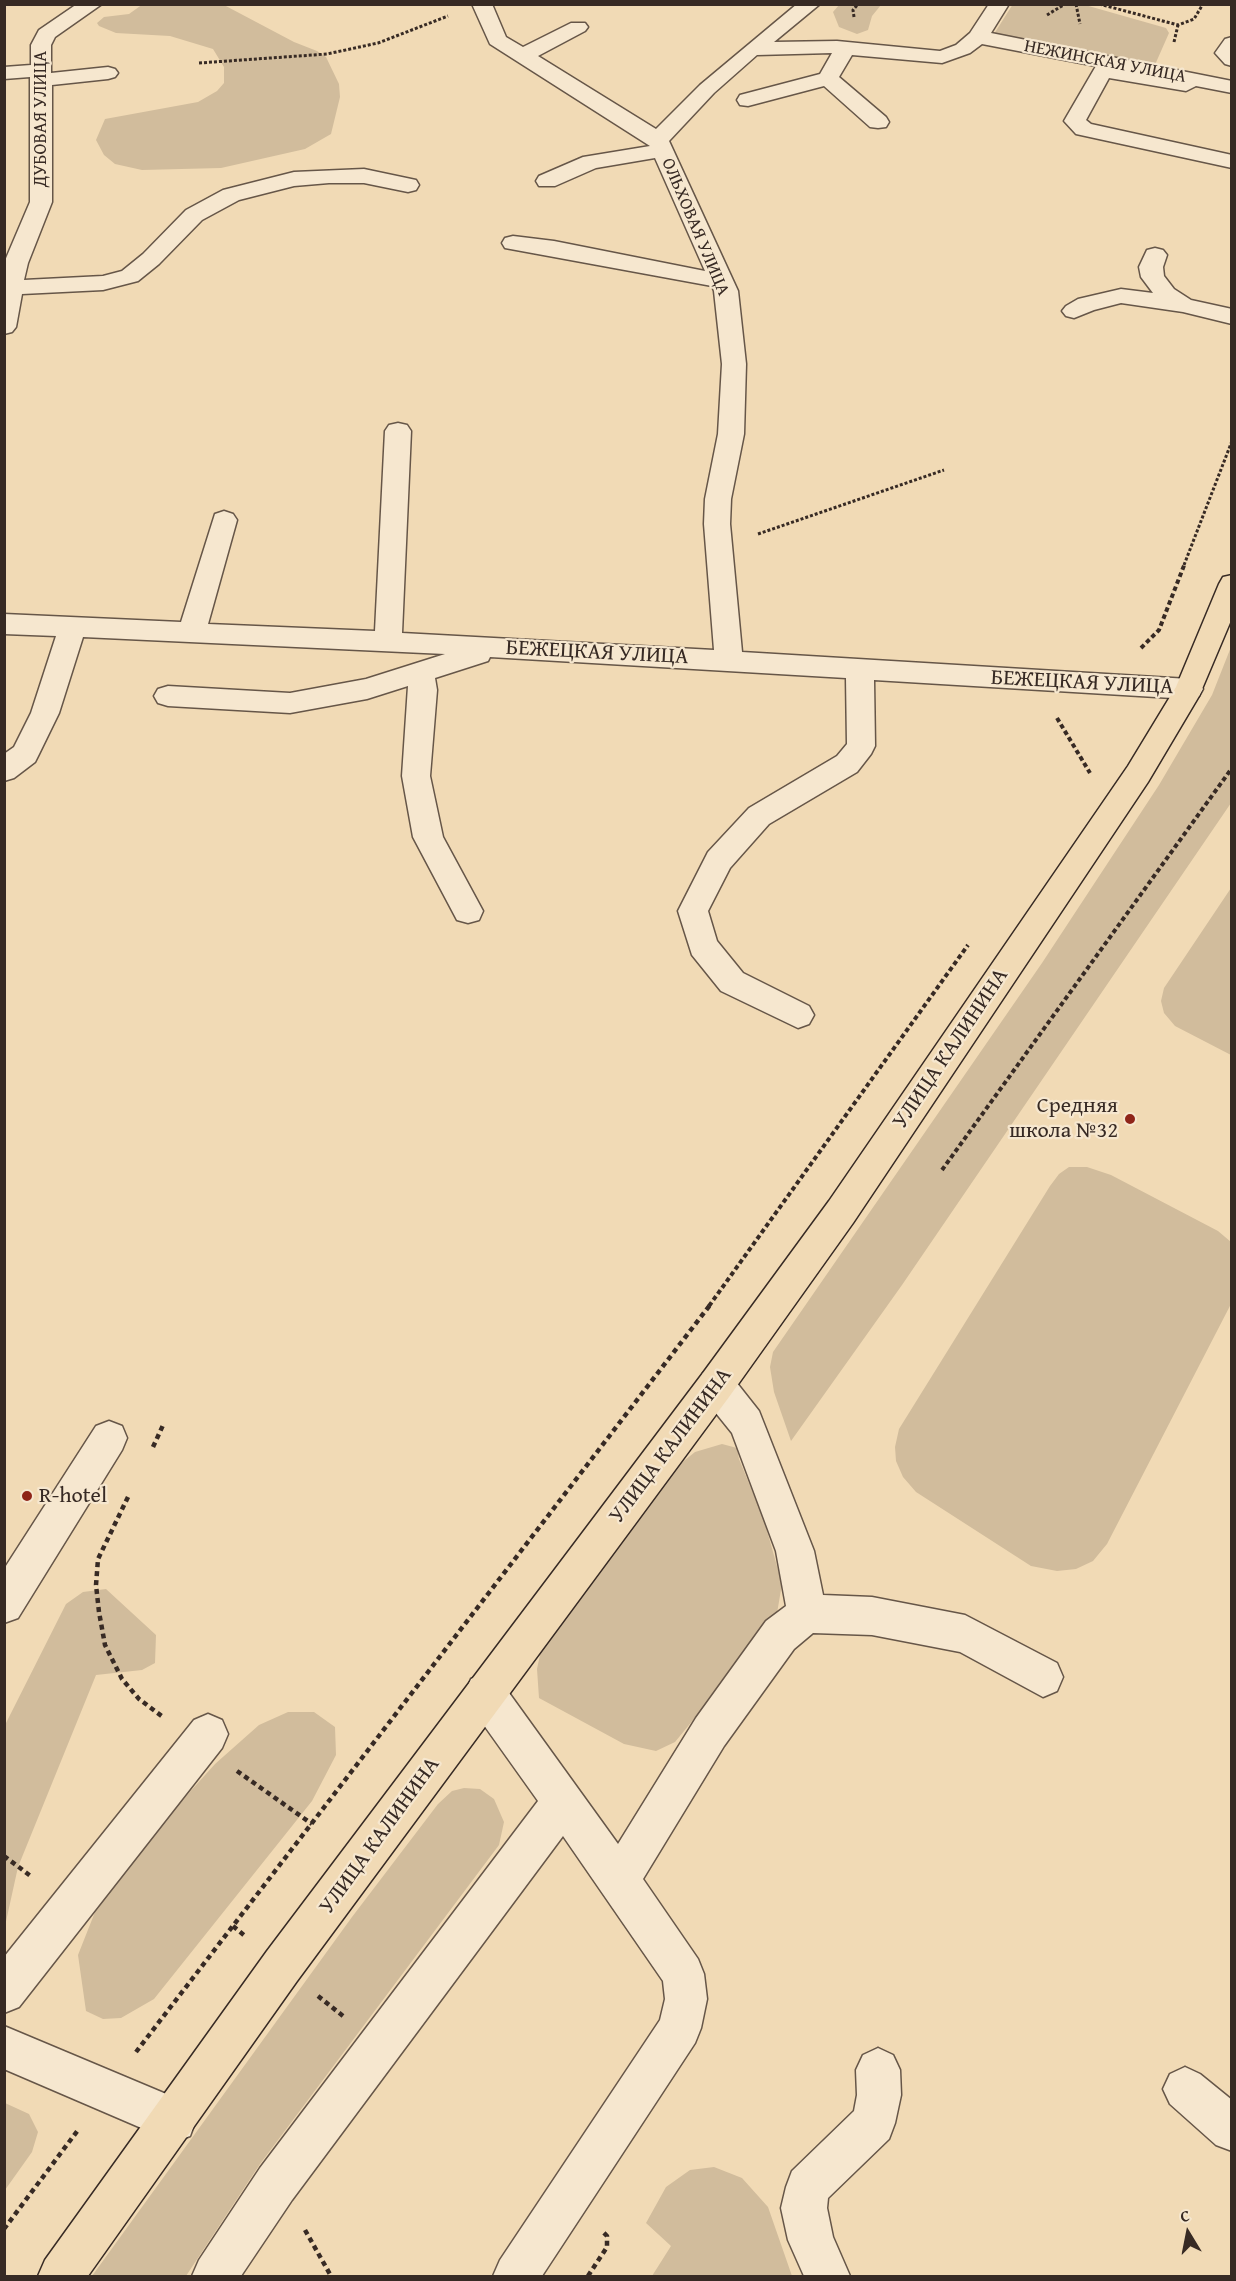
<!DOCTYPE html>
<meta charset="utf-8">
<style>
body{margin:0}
#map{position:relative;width:1236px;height:2281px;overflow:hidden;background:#f1dab5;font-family:"Gentium Book Plus",serif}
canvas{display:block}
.frame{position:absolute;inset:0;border:6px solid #372a24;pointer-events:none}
.north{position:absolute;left:1158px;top:2203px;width:60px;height:60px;-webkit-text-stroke:4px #f6e7cf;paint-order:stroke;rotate:350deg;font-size:16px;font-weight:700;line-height:24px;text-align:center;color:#372a24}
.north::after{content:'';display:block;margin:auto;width:21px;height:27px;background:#372a24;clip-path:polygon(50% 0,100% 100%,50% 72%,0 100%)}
</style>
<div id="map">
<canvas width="1236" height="2281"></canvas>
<div class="frame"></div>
<div class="north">С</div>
</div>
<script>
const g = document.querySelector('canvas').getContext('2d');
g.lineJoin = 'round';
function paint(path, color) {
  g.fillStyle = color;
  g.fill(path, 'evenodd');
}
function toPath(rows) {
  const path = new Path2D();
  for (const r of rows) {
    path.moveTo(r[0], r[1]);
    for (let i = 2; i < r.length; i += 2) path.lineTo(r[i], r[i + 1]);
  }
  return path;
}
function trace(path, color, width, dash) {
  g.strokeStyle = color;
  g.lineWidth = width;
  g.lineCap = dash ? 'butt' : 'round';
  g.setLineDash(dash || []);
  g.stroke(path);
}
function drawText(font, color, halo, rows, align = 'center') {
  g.font = font + ' "Gentium Book Plus",serif';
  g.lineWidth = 4.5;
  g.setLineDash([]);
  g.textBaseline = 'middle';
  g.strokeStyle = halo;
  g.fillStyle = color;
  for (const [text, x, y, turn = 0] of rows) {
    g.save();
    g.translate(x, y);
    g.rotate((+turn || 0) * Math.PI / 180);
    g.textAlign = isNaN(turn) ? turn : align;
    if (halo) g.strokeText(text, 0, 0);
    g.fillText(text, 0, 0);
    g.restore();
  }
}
const green = toPath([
 [143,4,224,5,294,42,317,51,326,57,339,84,340,97,331,134,305,149,221,168,142,170,115,164,104,155,96,140,105,119,198,102,217,91,224,83,224,67,213,49,170,36,116,33,99,26,97,23,104,17,129,14],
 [1013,4,1085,5,1166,28,1169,33,1154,67,994,34],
 [839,5,839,4,881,5,872,16,868,30,857,34,839,27,833,12],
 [1231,647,1231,803,902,1285,791,1441,774,1392,770,1367,773,1352,1042,963,1159,785,1212,695],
 [1231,888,1231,1055,1175,1026,1164,1013,1161,1001,1164,988],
 [1069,1167,1087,1167,1111,1175,1218,1231,1231,1242,1232,1302,1107,1544,1093,1561,1076,1569,1057,1571,1031,1566,916,1492,903,1477,896,1461,895,1447,899,1429,1050,1186,1059,1174],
 [722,1444,737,1448,739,1459,764,1520,782,1584,776,1619,675,1742,656,1751,624,1744,539,1698,537,1669,541,1650,675,1468,695,1452],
 [106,1589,156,1635,155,1663,142,1670,96,1675,18,1867,5,1926,5,1725,66,1604,83,1592],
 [288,1712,314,1712,335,1727,336,1755,312,1801,154,1999,121,2018,103,2019,86,2011,78,1955,95,1912,160,1825,215,1764,259,1725],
 [464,1788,480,1789,494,1799,504,1822,499,1845,260,2164,186,2276,92,2276,352,1917,438,1804,452,1791],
 [5,2103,29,2114,38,2132,32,2152,5,2190],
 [714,2167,742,2178,768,2207,792,2276,652,2276,671,2246,646,2223,666,2187,690,2170]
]);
const pathFar2 = toPath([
 [1076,4,1080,24],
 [1099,4,1178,25,1194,19,1203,4],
 [1047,15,1065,4],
 [854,17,853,10,858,4],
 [1174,42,1178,25],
 [199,63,327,54,378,43,448,16],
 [758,534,944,470],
 [1184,565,1232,441]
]);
const pathFar1 = toPath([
 [1141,648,1159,630,1185,563],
 [1057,718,1090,773],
 [942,1170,1232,768],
 [709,1306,968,945]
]);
const path = toPath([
 [153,1447,164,1423],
 [128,1497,98,1559,96,1585,99,1612,105,1645,122,1679,139,1699,163,1717],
 [237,1771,312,1824],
 [4,1856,32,1877],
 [233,1926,245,1936],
 [318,1996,343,2016],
 [136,2052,710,1305],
 [4,2229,78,2130],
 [305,2230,331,2276],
 [588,2276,607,2247,607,2236,603,2232]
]);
const minor = toPath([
 [77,4,102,4,55,37,51,45,51,73,108,67,115,69,118,73,115,77,108,79,52,85,52,202,28,263,24,280,103,276,122,271,143,254,186,210,223,190,294,172,364,169,416,180,419,185,416,190,408,192,364,183,329,183,294,186,239,200,202,220,159,264,138,281,103,290,22,294,16,327,12,332,4,334,4,263,30,202,30,77,4,79,4,67,31,65,31,45,39,30,77,4],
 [472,4,492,4,506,37,523,47,571,23,585,23,588,27,585,31,538,56,656,129,700,85,797,4,820,4,774,42,837,41,940,51,956,45,970,33,989,4,1009,4,991,33,1232,81,1232,93,1196,86,1186,91,1109,78,1086,120,1091,124,1232,155,1232,168,1076,134,1064,121,1096,66,982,44,970,53,942,63,852,55,839,77,886,117,889,122,886,127,878,128,870,127,824,86,748,106,740,105,737,100,740,95,820,74,832,53,757,55,714,93,669,141,738,291,746,364,744,434,731,499,730,524,742,652,1189,679,1199,682,1203,689,1199,696,1189,699,874,680,875,746,871,754,857,772,769,824,730,868,708,911,717,941,743,973,809,1006,814,1015,809,1024,798,1028,721,991,692,955,678,911,708,852,749,808,837,756,847,744,846,678,490,657,488,661,435,678,437,690,430,776,443,837,483,911,479,920,468,923,457,920,413,837,402,776,408,686,367,699,290,713,168,706,158,703,154,696,158,689,168,686,290,693,366,679,445,654,83,637,59,713,39,754,35,762,14,778,4,781,4,754,14,747,31,713,56,636,4,634,4,614,181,622,215,514,224,511,233,514,237,520,208,624,375,631,385,431,389,425,398,423,407,425,411,431,402,633,714,650,704,524,705,499,718,434,722,364,714,291,712,286,505,248,502,243,505,238,513,236,554,241,705,271,655,158,596,168,555,186,539,186,536,181,539,176,583,157,650,146,490,44,472,4],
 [1232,37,1232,66,1225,64,1215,53,1225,39,1232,37],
 [1155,248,1163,250,1167,255,1163,267,1164,276,1174,289,1191,300,1232,309,1232,324,1183,312,1121,303,1094,310,1074,318,1066,316,1062,311,1066,306,1078,299,1121,289,1153,293,1141,277,1139,267,1147,250,1155,248],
 [716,1368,729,1373,759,1411,814,1551,823,1595,872,1597,965,1615,1057,1663,1063,1677,1057,1691,1043,1697,960,1652,872,1635,813,1633,794,1649,724,1746,643,1879,698,1959,704,1974,707,1999,701,2028,695,2043,542,2276,493,2276,500,2260,660,2020,665,1999,663,1981,563,1836,292,2200,241,2276,192,2276,199,2260,260,2168,538,1801,471,1707,465,1693,471,1679,485,1673,499,1679,618,1844,696,1718,766,1621,786,1606,776,1551,732,1433,703,1397,698,1385,703,1373,716,1368],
 [109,1421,122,1426,127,1438,122,1450,18,1618,4,1623,4,1569,96,1426,109,1421],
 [208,1714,222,1720,228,1734,222,1748,19,2007,4,2013,4,1957,194,1720,208,1714],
 [4,2026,190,2104,196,2120,190,2136,174,2142,4,2069,4,2026],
 [878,2048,893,2055,900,2070,901,2095,895,2123,889,2139,828,2198,827,2208,833,2237,850,2276,804,2276,788,2240,781,2208,786,2187,792,2171,854,2111,857,2095,856,2070,863,2055,878,2048],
 [1185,2067,1200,2074,1232,2100,1232,2151,1216,2145,1170,2104,1163,2089,1170,2074,1185,2067]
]);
const major = toPath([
 [1232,575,1232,618,1199,696,1148,782,853,1223,729,1397,297,1981,88,2276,38,2276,45,2260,267,1951,703,1373,829,1201,1128,766,1176,687,1219,584,1223,577,1232,575]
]);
const markers = [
 [1130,1119,6,"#8f2418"],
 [27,1496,6,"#8f2418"]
];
const farStreetnames = [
 ["НЕЖИНСКАЯ УЛИЦА",1105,62,11],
 ["ДУБОВАЯ УЛИЦА",41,119,-90],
 ["ОЛЬХОВАЯ УЛИЦА",695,227,67]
];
const streetNames = [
 ["БЕЖЕЦКАЯ УЛИЦА",597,653,3],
 ["БЕЖЕЦКАЯ УЛИЦА",1082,683,3],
 ["УЛИЦА КАЛИНИНА",951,1049,-56],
 ["УЛИЦА КАЛИНИНА",671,1446,-53],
 ["УЛИЦА КАЛИНИНА",380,1836,-54]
];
const poiNames = [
 ["Средняя",1118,1106],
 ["школа №32",1118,1131],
 ["R-hotel",39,1496,"left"]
];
paint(green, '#d1bc9c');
trace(minor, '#665648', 3);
trace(major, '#372a24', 3);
trace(pathFar2, '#372a24', 3, [3, 2]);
trace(pathFar1, '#372a24', 4, [4.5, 3]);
trace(path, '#372a24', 4.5, [5, 4]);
paint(minor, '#f6e7cf');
paint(major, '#f1dab5');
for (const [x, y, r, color] of markers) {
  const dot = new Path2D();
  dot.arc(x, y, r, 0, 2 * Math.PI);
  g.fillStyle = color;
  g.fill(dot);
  trace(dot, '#f6e7cf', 2);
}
drawText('18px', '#372a24', '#f6e7cf', farStreetnames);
drawText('22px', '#372a24', '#f6e7cf', streetNames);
drawText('22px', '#372a24', '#f6e7cf', poiNames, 'right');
</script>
